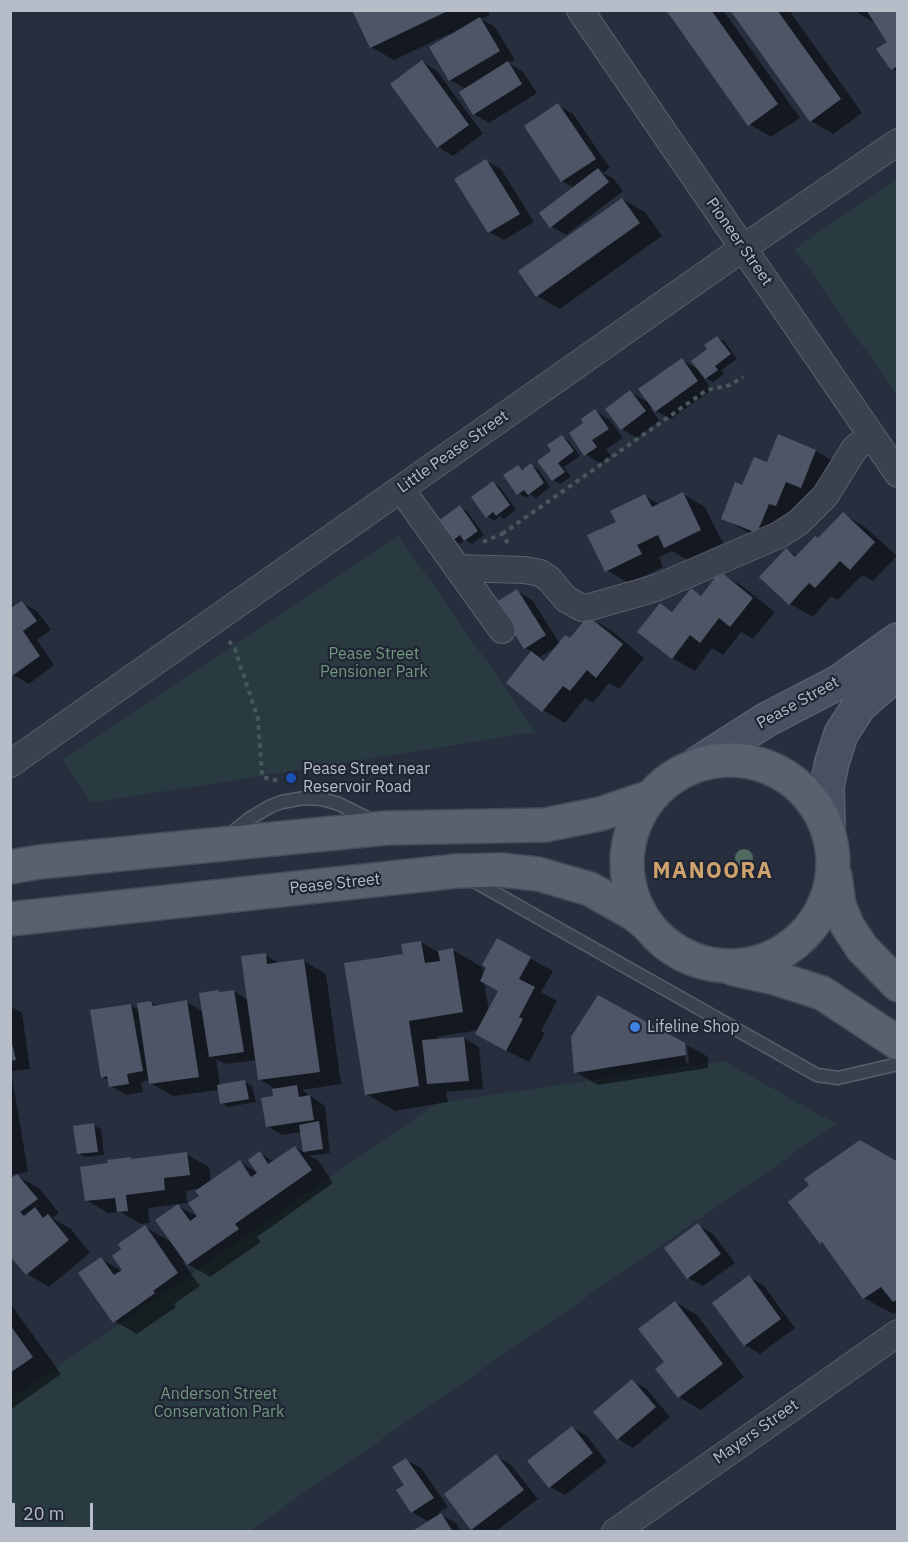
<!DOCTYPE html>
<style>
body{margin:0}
#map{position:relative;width:908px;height:1542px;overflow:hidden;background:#272f3f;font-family:"IBM Plex Sans",sans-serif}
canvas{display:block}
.frame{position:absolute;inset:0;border:12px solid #b7bcc9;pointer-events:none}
.scale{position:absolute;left:12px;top:1503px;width:81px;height:27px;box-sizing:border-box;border:3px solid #b7bcc9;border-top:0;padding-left:8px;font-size:18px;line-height:21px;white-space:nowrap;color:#b7bcc9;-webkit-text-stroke:4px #202634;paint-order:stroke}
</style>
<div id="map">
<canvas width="908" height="1542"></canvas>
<div class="frame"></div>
<div class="scale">20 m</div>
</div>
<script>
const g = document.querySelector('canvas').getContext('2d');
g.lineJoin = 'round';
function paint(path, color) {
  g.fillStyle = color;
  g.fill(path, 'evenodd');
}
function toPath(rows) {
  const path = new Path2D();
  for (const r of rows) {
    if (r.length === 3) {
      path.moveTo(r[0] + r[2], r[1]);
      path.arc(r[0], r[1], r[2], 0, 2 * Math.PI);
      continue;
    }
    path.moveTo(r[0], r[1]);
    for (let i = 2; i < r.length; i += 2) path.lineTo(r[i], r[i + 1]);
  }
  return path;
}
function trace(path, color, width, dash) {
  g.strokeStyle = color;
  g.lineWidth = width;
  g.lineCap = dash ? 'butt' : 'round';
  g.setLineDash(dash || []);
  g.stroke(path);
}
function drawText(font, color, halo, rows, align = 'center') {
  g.font = font + ' "IBM Plex Sans",sans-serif';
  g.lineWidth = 4.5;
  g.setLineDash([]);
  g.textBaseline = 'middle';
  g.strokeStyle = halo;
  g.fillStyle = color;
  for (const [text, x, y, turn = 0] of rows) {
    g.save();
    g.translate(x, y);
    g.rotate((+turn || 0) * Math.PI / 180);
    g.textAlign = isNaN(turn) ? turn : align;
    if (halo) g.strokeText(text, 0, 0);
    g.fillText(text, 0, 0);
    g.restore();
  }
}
const green = toPath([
 [897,178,897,395,795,249],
 [399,536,536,732,91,803,62,759],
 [724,1061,836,1124,249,1531,11,1531,11,1399,437,1103]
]);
const shadow = toPath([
 [360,10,488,10,490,15,481,19,495,27,515,60,509,63,523,72,537,93,489,123,474,114,466,89,450,80,449,34,394,60,371,47,355,13],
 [668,10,723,10,800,118,771,137,749,124],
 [732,10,789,10,862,113,833,134,811,121],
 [856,10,898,10,898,72,892,69,889,42,877,24,859,14],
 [422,62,437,71,483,134,453,156,438,147],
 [558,105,573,114,610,168,603,173,613,178,623,191,566,235,551,226,574,188,562,181,526,127],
 [486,161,501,169,534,222,504,240,489,232],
 [622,199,645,212,662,236,560,309,537,296],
 [718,338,725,342,737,359,721,370,724,374,713,382,703,377,712,390,671,419,650,408,660,421,637,438,622,429,630,392,651,404,682,360,700,370,709,350],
 [595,411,610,420,623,438,606,449,611,456,600,463,585,454,585,424],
 [779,436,816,451,838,464,823,499,809,493,799,518,780,545,745,531,722,518,743,487,768,464],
 [562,437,569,441,580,456,564,467,571,477,560,484,553,480,553,451],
 [531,465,538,469,550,487,536,498,530,494,526,498,518,493,518,467,524,470],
 [493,483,500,487,516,510,504,519,500,516,494,521,487,516],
 [683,494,705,507,723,543,688,560,672,551,659,557,663,567,629,583,606,570,618,522,645,496,661,505],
 [460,507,467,511,484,535,472,544,466,540,460,544,453,540],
 [843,514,865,527,897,556,873,581,862,575,838,600,831,596,813,617,790,604,761,577,786,550,798,556,819,540],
 [720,573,742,586,775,612,753,639,741,632,723,655,712,648,695,671,672,658,661,605,674,612,691,590,702,596],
 [517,591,532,600,560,644,571,639,588,617,611,630,644,658,619,689,609,683,593,703,585,698,565,723,543,710,532,652,525,648],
 [558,646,546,661,540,657],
 [10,603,15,607,22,603,37,611,51,630,37,640,54,665,29,684,13,675,10,671],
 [497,940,553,971,541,992,557,1001,541,1031,545,1033,529,1062,499,1047,479,1030,437,1037,438,1041,464,1038,479,1047,483,1089,446,1092,448,1102,395,1111,366,1094,405,955,421,942,438,952,453,950,482,967,484,976],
 [484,982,500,991,489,1011],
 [265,955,281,964,304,961,326,974,341,1084,302,1090,325,1106,330,1153,309,1156,318,1160,333,1183,257,1237,261,1242,210,1277,182,1261,200,1286,174,1304,176,1307,137,1334,114,1321,101,1259,127,1274,145,1227,173,1243,178,1206,200,1218,201,1188,186,1191,187,1203,148,1208,150,1223,141,1224,120,1212,108,1213,86,1200,110,1165,130,1158,134,1160,186,1154,209,1167,211,1182,240,1162,258,1173,260,1153,274,1162,295,1147,305,1153,302,1132,282,1135,267,1126,277,1090,259,1079,257,1060,226,1064,216,1059,220,1086,245,1082,252,1086,256,1102,228,1107,221,1103,219,1090,173,1096,150,1083,150,1080,141,1082,143,1092,126,1095,111,1086,110,1081,102,1077,131,1005,139,1010,151,1002,158,1006,186,1002,204,1012,219,991,222,993,234,991,248,1000],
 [10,1006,22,1013,30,1069,11,1071,28,1172,10,1175],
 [684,1043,686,1063,689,1063,687,1045,708,1057,708,1068,598,1085,575,1072],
 [93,1125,101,1129,104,1155,85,1157,78,1153],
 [898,1163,898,1311,893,1314,864,1298,828,1247,821,1243],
 [18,1176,40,1189,59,1213,52,1218,71,1229,90,1253,49,1287,27,1274,12,1256],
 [698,1225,713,1234,735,1263,703,1286,688,1278],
 [749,1277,764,1286,795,1328,760,1354,745,1345],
 [675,1302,697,1315,744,1377,701,1410,679,1397,666,1362],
 [10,1303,61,1374,10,1410],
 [632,1381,647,1389,670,1417,633,1448,618,1439,595,1412],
 [572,1427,587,1436,607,1462,565,1495,550,1487],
 [496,1456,511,1465,538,1499,495,1532,477,1532,472,1529],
 [406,1460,421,1468,448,1507,438,1513,456,1523,461,1532,413,1532,429,1522,412,1512,406,1485]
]);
const building = toPath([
 [356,10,450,10,370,48,353,12],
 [666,10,711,10,778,104,748,126],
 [730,10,777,10,841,99,810,122],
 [866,10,898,10,898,66,891,70,876,49,887,42],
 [480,17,500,51,449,81,429,47],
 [422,60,469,125,437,148,390,84],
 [508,61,522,84,473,115,459,92],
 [558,103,596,159,561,182,524,126],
 [486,159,520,214,488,233,454,179],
 [598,168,609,182,550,228,539,213],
 [622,198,640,223,536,297,518,271],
 [717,336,731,354,715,366,718,370,705,379,691,361,707,349,704,345],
 [682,358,698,381,655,412,638,389],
 [630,390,646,411,621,430,605,409],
 [595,409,609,429,592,440,597,447,584,456,569,433,583,423,581,419],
 [778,434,816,450,801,488,786,482,776,506,769,504,757,533,721,519,735,482,742,485,754,457,767,462],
 [562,435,574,451,558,463,565,472,552,481,537,461,551,451,547,445],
 [531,463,544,483,528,495,524,490,517,495,503,475,518,465,522,470],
 [493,481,510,505,496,516,493,512,486,518,471,497],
 [683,492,701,530,664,548,658,535,637,545,642,554,605,572,587,535,616,522,610,511,645,494,652,507],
 [460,505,478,531,464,541,460,535,452,541,437,522],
 [843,512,875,542,850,570,840,561,815,588,809,583,789,605,759,577,786,548,795,557,815,536,818,538],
 [720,571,753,598,730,627,719,618,700,643,690,635,672,659,637,632,660,603,672,612,691,588,701,596],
 [517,589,546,635,524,649,495,603],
 [22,601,37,621,23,631,40,656,12,676,10,674,10,608],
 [588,616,623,644,596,678,587,670,570,691,563,686,542,712,506,683,531,651,544,661,565,635,570,638],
 [497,938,531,957,519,979,535,987,519,1017,523,1019,506,1051,475,1034,498,991,480,981,486,968,482,965],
 [421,941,425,963,440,961,438,951,453,948,463,1012,409,1021,419,1086,365,1095,344,963,403,954,401,944],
 [266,953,267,964,304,959,320,1072,258,1080,241,956],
 [219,990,219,992,234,990,244,1052,209,1057,199,993],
 [598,995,685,1043,686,1055,574,1073,571,1037],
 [187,1000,199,1077,149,1084,137,1003,151,1001,153,1006],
 [131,1004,143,1071,127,1074,129,1084,109,1087,107,1076,101,1078,90,1010],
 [10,1036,16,1060,10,1061],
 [464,1037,469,1081,427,1084,422,1040],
 [245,1080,249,1099,220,1104,217,1085],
 [297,1085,299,1097,310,1095,314,1120,266,1127,261,1098,273,1096,272,1089],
 [319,1121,323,1149,303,1152,299,1125],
 [94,1123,98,1152,77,1154,73,1126],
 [860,1140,898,1162,898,1299,893,1302,881,1287,863,1299,822,1242,820,1244,788,1202,809,1185,804,1179],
 [295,1146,312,1170,235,1224,239,1229,187,1265,155,1220,178,1204,190,1221,197,1216,188,1203,199,1196,195,1191,240,1160,251,1177,257,1173,248,1160,260,1151,268,1164],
 [187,1152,190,1175,164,1178,165,1190,126,1195,128,1211,117,1212,115,1198,85,1201,80,1167,108,1163,107,1160,131,1157,131,1159],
 [17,1174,38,1199,20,1212,24,1216,35,1207,43,1218,48,1214,69,1240,26,1275,10,1256,10,1179],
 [698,1223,721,1254,687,1279,664,1248],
 [145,1225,178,1273,153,1291,155,1293,113,1323,78,1273,101,1257,114,1275,122,1270,112,1256,121,1249,118,1244],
 [749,1275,781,1319,744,1346,712,1303],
 [675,1301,723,1364,678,1398,655,1369,664,1362,638,1329],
 [10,1325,33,1357,10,1373],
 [632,1379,656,1407,617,1440,593,1412],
 [572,1426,593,1453,549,1488,527,1461],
 [496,1454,524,1490,471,1530,444,1494],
 [406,1458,434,1498,411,1513,396,1490,404,1485,392,1467],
 [441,1513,453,1532,411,1532]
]);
const path = toPath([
 [502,534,707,390,730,385,743,377],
 [483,542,502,534,508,543],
 [229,641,235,649,258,719,262,777,280,781]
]);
const lane = toPath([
 [228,836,249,819,271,806,282,802,304,798,322,799,339,804,375,822],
 [472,880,817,1075,838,1078,898,1064]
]);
const street = toPath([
 [580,10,898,474],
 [401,489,502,630],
 [457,568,525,570,540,573,549,579,566,599,582,608,590,607,656,588,779,535,799,522,825,496,855,448,871,435],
 [10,764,743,248,898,142],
 [615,1532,898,1333]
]);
const secondary = toPath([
 [697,764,766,720,839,682,898,640],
 [828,832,827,786,832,762,841,734,859,706,898,672]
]);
const primary = toPath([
 [730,863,103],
 [10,867,39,862,386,828,545,825,600,814,650,797],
 [835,876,839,905,847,925,862,948,898,985],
 [10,919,457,871,501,870,538,874,590,889,634,914,648,925],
 [734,969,775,978,822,993,898,1043]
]);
const trees = [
 [744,858]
];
const markers = [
 [291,778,6,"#1a4fb4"],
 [635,1027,6,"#3f7fe0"]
];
const streetNames = [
 ["Pioneer Street",739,242,55],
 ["Little Pease Street",453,452,-35],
 ["Pease Street",798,703,-29],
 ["Pease Street",335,884,-6],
 ["Mayers Street",756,1432,-35]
];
const parkNames = [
 ["Pease Street",374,654],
 ["Pensioner Park",374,672],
 ["Anderson Street",219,1394],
 ["Conservation Park",219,1412]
];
const poiNames = [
 ["Pease Street near",303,769],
 ["Reservoir Road",303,787],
 ["Lifeline Shop",647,1027]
];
const districtNames = [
 ["MANOORA",713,872]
];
paint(green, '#293b40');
paint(shadow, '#0007');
paint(building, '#4d5567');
trace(lane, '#595f6c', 15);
trace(street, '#595f6c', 28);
trace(secondary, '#595f6c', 36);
trace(primary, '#444a58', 36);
trace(path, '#47585d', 4, [4.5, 4.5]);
trace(lane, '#3b414f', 12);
trace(street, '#3b414f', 26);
trace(secondary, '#495061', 33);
trace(primary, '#59606e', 33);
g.fillStyle = '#4f6962';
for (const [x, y] of trees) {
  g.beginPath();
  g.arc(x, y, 9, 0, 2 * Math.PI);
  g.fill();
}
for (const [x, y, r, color] of markers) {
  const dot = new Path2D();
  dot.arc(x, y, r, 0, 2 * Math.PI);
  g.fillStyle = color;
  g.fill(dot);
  trace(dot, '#202634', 2);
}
drawText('16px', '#b7bcc9', '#202634', streetNames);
drawText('16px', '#70987e', '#202634', parkNames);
drawText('16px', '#b7bcc9', '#202634', poiNames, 'left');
g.letterSpacing = '1.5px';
drawText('bold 22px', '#cea26d', '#202634', districtNames);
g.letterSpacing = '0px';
</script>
